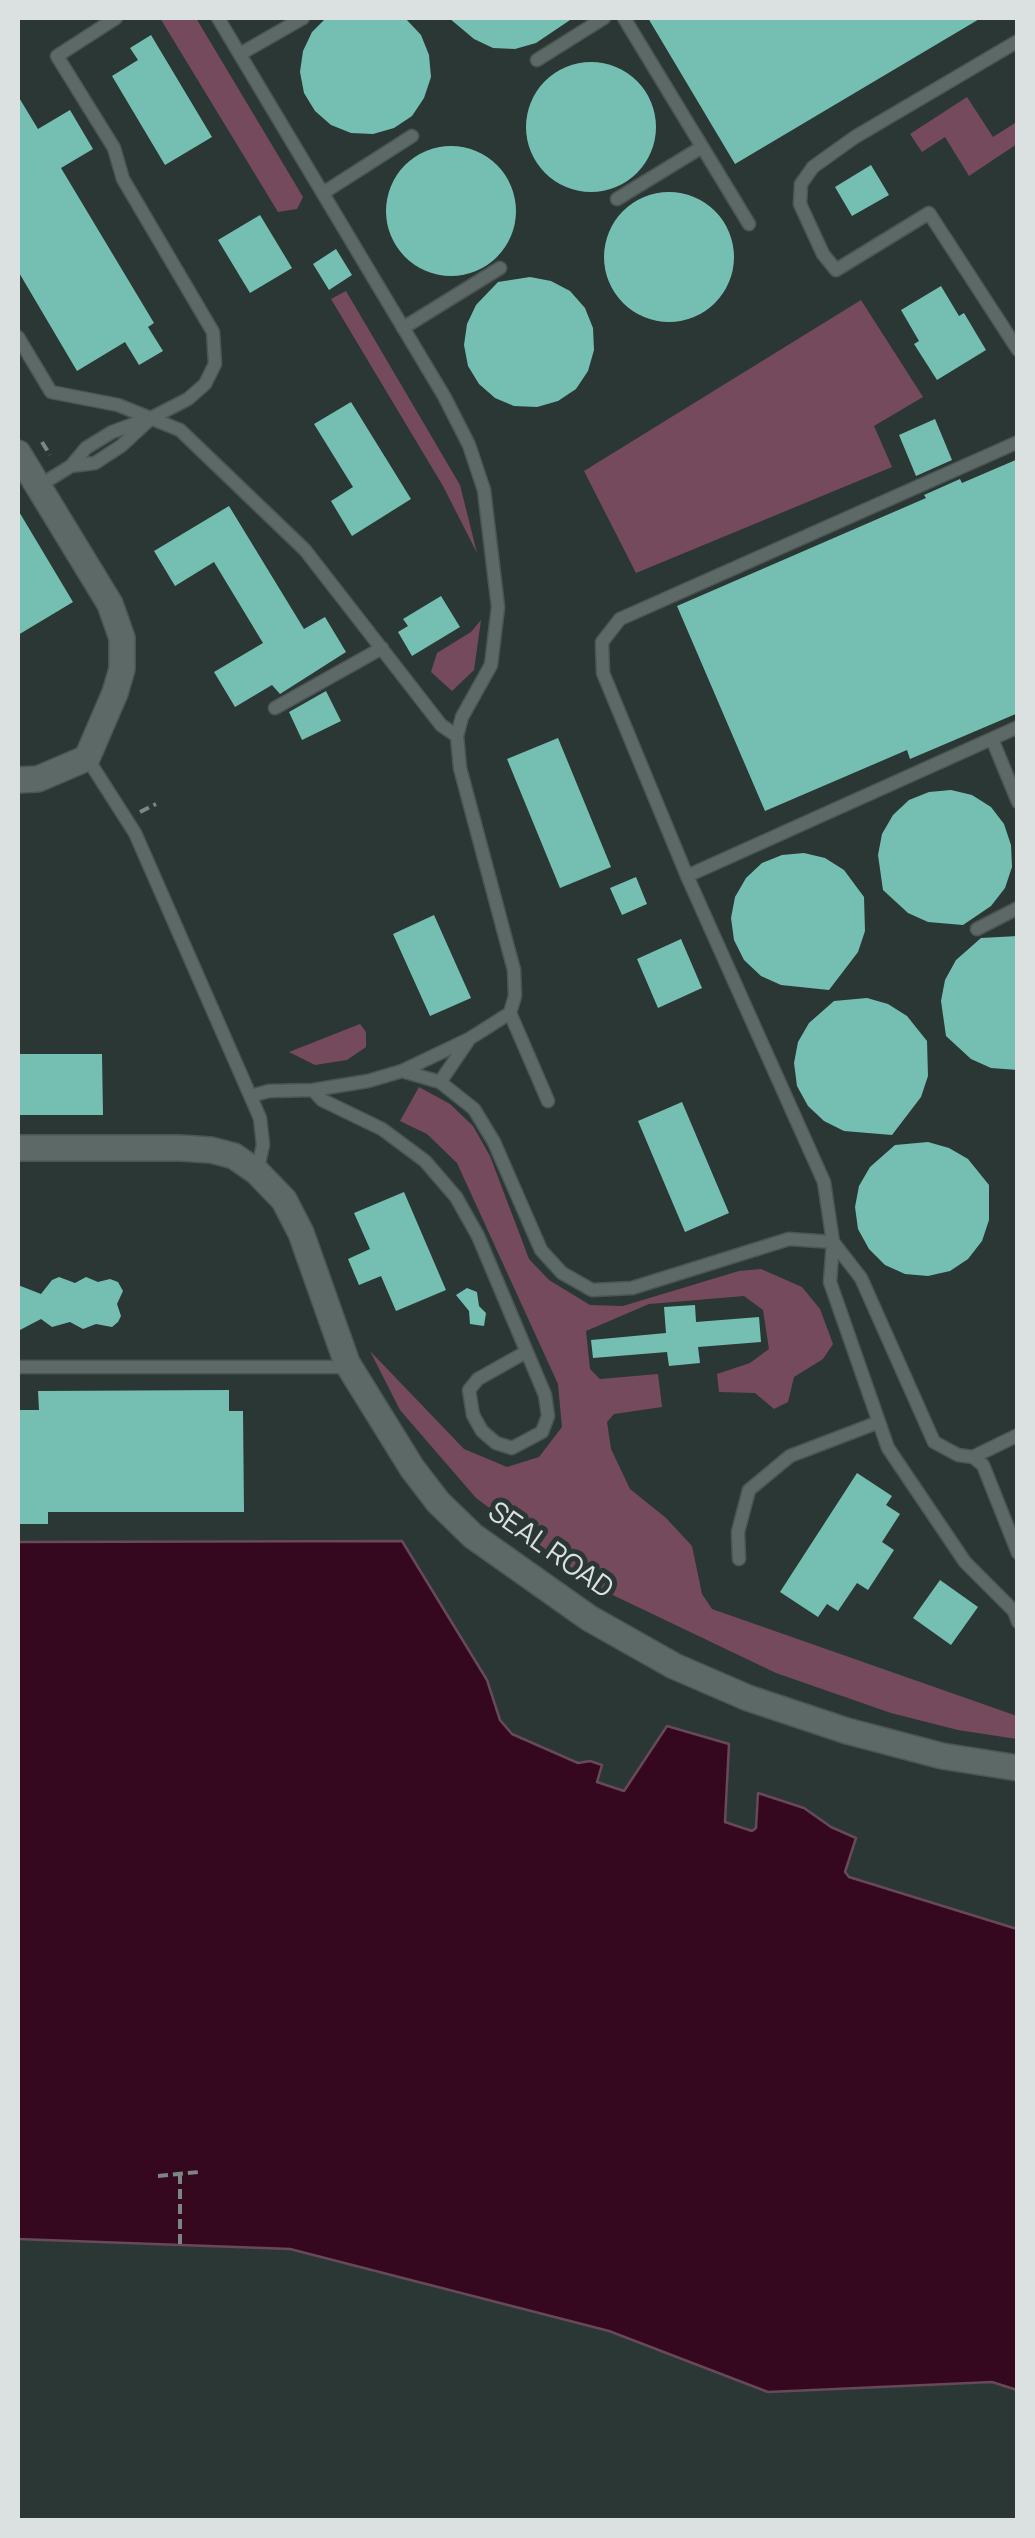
<!DOCTYPE html>
<style>
body{margin:0}
#map{position:relative;width:1035px;height:2538px;overflow:hidden;background:#2b3735;font-family:Manrope,sans-serif}
canvas{display:block}
.frame{position:absolute;inset:0;border:20px solid #dae1e0;pointer-events:none}
</style>
<div id="map">
<canvas width="1035" height="2538"></canvas>
<div class="frame"></div>
</div>
<script>
const g = document.querySelector('canvas').getContext('2d');
g.lineJoin = 'round';
function paint(path, color) {
  g.fillStyle = color;
  g.fill(path, 'evenodd');
}
function toPath(rows) {
  const path = new Path2D();
  for (const r of rows) {
    if (r.length === 3) {
      path.moveTo(r[0] + r[2], r[1]);
      path.arc(r[0], r[1], r[2], 0, 2 * Math.PI);
      continue;
    }
    path.moveTo(r[0], r[1]);
    for (let i = 2; i < r.length; i += 2) path.lineTo(r[i], r[i + 1]);
  }
  return path;
}
function trace(path, color, width, dash) {
  g.strokeStyle = color;
  g.lineWidth = width;
  g.lineCap = dash ? 'butt' : 'round';
  g.setLineDash(dash || []);
  g.stroke(path);
}
function drawText(font, color, halo, rows, align = 'center') {
  g.font = font + ' Manrope,sans-serif';
  g.lineWidth = 10;
  g.setLineDash([]);
  g.textBaseline = 'middle';
  g.strokeStyle = halo;
  g.fillStyle = color;
  for (const [text, x, y, turn = 0] of rows) {
    g.save();
    g.translate(x, y);
    g.rotate((+turn || 0) * Math.PI / 180);
    g.textAlign = isNaN(turn) ? turn : align;
    if (halo) g.strokeText(text, 0, 0);
    g.fillText(text, 0, 0);
    g.restore();
  }
}
const green = toPath([
 [160,18,196,18,303,197,297,209,278,212],
 [967,97,993,137,1018,121,1017,144,969,176,945,137,922,152,910,134],
 [346,291,460,485,477,553,443,486,331,299],
 [861,300,923,397,874,426,892,467,636,573,584,471],
 [481,620,474,670,452,691,431,672,437,653,471,632],
 [360,1024,366,1032,366,1047,347,1060,315,1065,289,1052],
 [419,1087,450,1104,473,1126,490,1156,529,1259,549,1280,590,1305,623,1306,739,1271,761,1269,802,1287,820,1309,833,1344,823,1359,794,1377,788,1402,774,1409,755,1393,719,1392,717,1374,750,1363,769,1349,763,1310,744,1296,649,1304,586,1331,590,1369,600,1379,658,1374,662,1407,614,1414,607,1422,611,1449,630,1489,666,1518,692,1546,702,1594,712,1609,1017,1716,1017,1739,958,1730,891,1713,776,1673,596,1587,476,1498,400,1410,370,1351,464,1449,507,1467,539,1457,562,1427,558,1384,457,1163,427,1134,400,1121]
]);
const water = toPath([
 [402,1541,487,1680,500,1720,512,1734,578,1763,590,1761,602,1765,597,1782,624,1791,667,1726,729,1744,725,1822,752,1831,756,1828,758,1793,804,1808,831,1827,856,1838,845,1872,849,1877,1017,1929,1017,2390,992,2382,768,2392,609,2331,290,2249,18,2239,18,1542,402,1541]
]);
const building = toPath([
 [326,18,405,18,421,35,429,55,431,77,424,98,412,116,394,128,373,134,351,133,331,125,315,111,304,93,300,72,303,51,312,32],
 [449,18,573,18,536,43,515,49,493,48,474,39],
 [648,18,981,18,735,164],
 [151,35,212,137,165,165,112,76,138,60,130,48],
 [591,127,65],
 [18,96,38,129,70,110,93,149,61,168,154,323,148,327,163,351,139,365,125,342,77,371,18,271],
 [451,211,65],
 [871,165,889,195,852,216,835,187],
 [669,257,65],
 [260,215,292,268,250,293,218,240],
 [336,249,352,275,329,290,313,264],
 [530,277,551,281,570,291,585,308,593,328,594,350,588,371,576,389,558,401,537,407,514,406,495,398,479,384,468,366,464,345,467,324,476,305,498,282],
 [941,286,959,316,964,313,986,350,937,380,914,344,919,341,901,310],
 [351,402,411,499,352,536,331,501,353,487,314,424],
 [935,419,952,460,916,476,899,435],
 [1018,459,1018,713,910,759,907,750,765,811,677,606,926,498,924,495,960,479,962,483],
 [229,506,304,629,325,617,346,652,280,694,272,685,235,707,214,672,263,643,214,562,175,586,154,551],
 [18,510,73,602,18,635],
 [441,596,460,627,412,656,398,632,408,626,403,619],
 [326,691,341,721,302,740,289,712],
 [558,738,611,867,560,888,507,759],
 [951,790,972,795,991,807,1004,824,1011,845,1012,867,1005,888,991,906,963,925,928,922,908,913,883,890,878,855,882,834,893,815,909,800,929,792],
 [804,853,825,858,844,870,864,897,865,931,858,952,829,990,781,985,761,976,744,960,734,940,731,918,735,897,746,878,762,863,782,855],
 [636,877,647,904,622,915,610,888],
 [434,915,471,998,430,1016,393,934],
 [1018,936,1018,1070,991,1068,971,1059,946,1036,941,1001,945,980,956,960,981,938],
 [681,939,702,988,658,1008,637,959],
 [867,998,888,1004,907,1016,927,1041,928,1076,921,1097,892,1135,844,1131,824,1121,808,1106,797,1086,794,1063,798,1042,809,1023,834,1001],
 [18,1054,102,1054,103,1115,18,1115],
 [682,1102,729,1213,685,1232,638,1121],
 [928,1142,949,1148,968,1159,989,1185,989,1220,982,1241,968,1259,950,1271,928,1276,905,1274,885,1265,869,1249,858,1229,855,1207,859,1186,870,1167,895,1145],
 [404,1192,446,1290,396,1311,381,1276,359,1285,348,1259,370,1249,354,1213],
 [59,1277,75,1283,86,1277,98,1282,110,1279,118,1282,123,1291,117,1304,121,1316,118,1322,112,1327,96,1324,83,1329,70,1322,52,1327,41,1319,18,1331,18,1285,41,1294,52,1280],
 [467,1288,477,1292,479,1306,486,1313,484,1326,470,1324,469,1311,456,1295],
 [695,1305,696,1322,759,1317,761,1342,698,1347,700,1363,669,1366,667,1352,593,1358,591,1340,666,1333,664,1307],
 [229,1390,229,1411,243,1411,244,1512,48,1512,48,1524,18,1524,18,1410,39,1410,38,1391],
 [857,1473,892,1496,886,1505,900,1514,882,1542,894,1550,868,1590,857,1583,838,1611,827,1604,818,1617,780,1592],
 [940,1580,978,1607,951,1645,913,1618]
]);
const path = toPath([
 [42,442,50,455],
 [140,812,156,804],
 [180,2174,180,2244],
 [158,2176,199,2172]
]);
const lane = toPath([
 [218,18,444,396,469,445,484,490,498,607,491,665,462,717,457,736,460,768,514,970,515,996,510,1013,469,1039,402,1071],
 [624,18,749,224],
 [1018,41,855,137,813,167,801,184,800,204,823,254,836,270,929,213,1018,350],
 [240,54,303,18],
 [537,60,604,18],
 [323,193,412,136],
 [617,199,702,147],
 [403,328,500,268],
 [18,337,51,392,118,405,180,430,305,550,441,725,457,736],
 [1018,442,620,619,602,642,603,673,687,876,824,1182,833,1242,830,1282,888,1448,965,1562,1014,1611,1018,1622],
 [71,466,95,463,121,446,147,422],
 [37,487,71,466,86,448,112,432,153,417,188,399,205,384,215,364,213,332,123,179,114,148,57,56,116,18],
 [275,708,382,648],
 [992,739,1018,802],
 [87,758,135,833,260,1118,263,1145,257,1172],
 [687,876,1018,727],
 [977,929,1018,908],
 [510,1013,548,1101],
 [440,1082,468,1041],
 [313,1090,322,1100,382,1129,425,1161,456,1197,478,1236,545,1395,548,1416,542,1432,512,1448,496,1443,482,1431,473,1415,469,1390,478,1379,526,1352],
 [251,1096,269,1091,313,1090,368,1081,402,1071,440,1082,474,1109,494,1142,541,1250,562,1273,592,1290,632,1288,789,1239,833,1242,861,1278,934,1442,958,1455,973,1457,983,1465,1018,1553],
 [18,1367,350,1367],
 [973,1457,1018,1435],
 [739,1559,738,1532,749,1490,790,1456,879,1422]
]);
const street = toPath([
 [18,1148,180,1148,211,1150,234,1156,257,1172,284,1200,301,1233,347,1363,412,1468,438,1502,473,1536,589,1618,674,1666,748,1698,847,1731,942,1756,1018,1768]
]);
const secondary = toPath([
 [18,453,110,604,122,638,122,669,115,693,87,758,38,779,18,780]
]);
const streetNames = [
 ["SEAL ROAD",550,1551,35]
];
paint(green, '#764a5d');
paint(water, '#360820');
trace(water, '#67495a', 2.5);
paint(building, '#74bfb2');
trace(lane, '#4b5553', 15);
trace(street, '#4b5553', 28);
trace(secondary, '#4b5553', 28);
trace(path, '#7c8685', 4, [10, 5]);
trace(lane, '#5c6966', 12);
trace(street, '#5c6966', 25);
trace(secondary, '#5c6966', 25);
drawText('28px', '#dae1e0', '#2b3735', streetNames);
</script>
